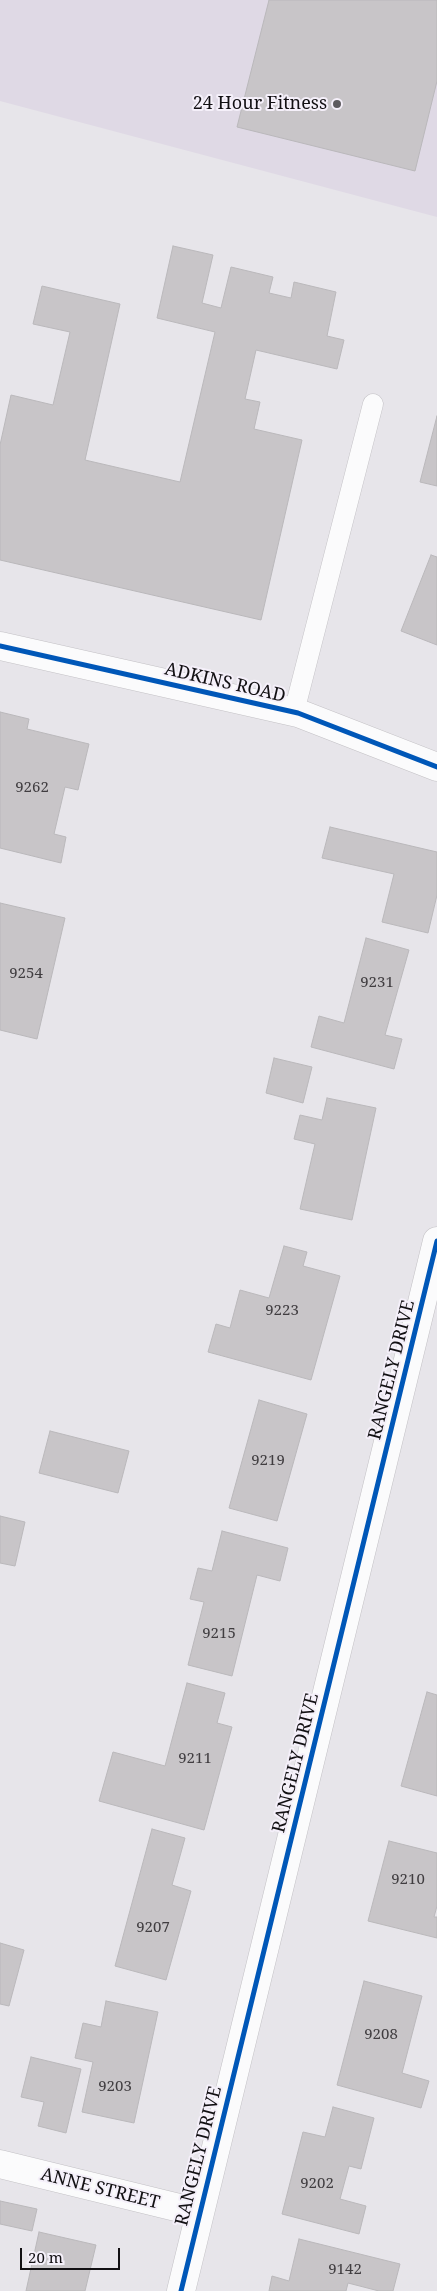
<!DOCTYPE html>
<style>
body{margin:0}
#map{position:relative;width:437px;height:2291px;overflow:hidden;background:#e7e5ea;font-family:"Noto Serif",serif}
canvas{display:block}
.scale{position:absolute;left:20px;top:2248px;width:100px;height:22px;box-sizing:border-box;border:2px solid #121013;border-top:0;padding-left:6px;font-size:15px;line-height:18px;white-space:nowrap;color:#121013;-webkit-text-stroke:4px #f5f0fa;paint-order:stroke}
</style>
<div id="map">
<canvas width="437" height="2291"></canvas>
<div class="scale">20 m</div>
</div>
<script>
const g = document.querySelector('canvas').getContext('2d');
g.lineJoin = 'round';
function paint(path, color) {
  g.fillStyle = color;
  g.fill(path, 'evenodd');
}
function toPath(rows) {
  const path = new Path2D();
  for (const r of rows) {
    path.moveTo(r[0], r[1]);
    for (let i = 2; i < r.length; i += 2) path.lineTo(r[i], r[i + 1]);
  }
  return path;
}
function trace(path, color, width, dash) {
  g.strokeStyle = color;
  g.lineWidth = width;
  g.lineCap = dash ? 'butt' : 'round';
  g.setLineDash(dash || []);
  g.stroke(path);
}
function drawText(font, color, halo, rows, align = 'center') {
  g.font = font + ' "Noto Serif",serif';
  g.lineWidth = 4;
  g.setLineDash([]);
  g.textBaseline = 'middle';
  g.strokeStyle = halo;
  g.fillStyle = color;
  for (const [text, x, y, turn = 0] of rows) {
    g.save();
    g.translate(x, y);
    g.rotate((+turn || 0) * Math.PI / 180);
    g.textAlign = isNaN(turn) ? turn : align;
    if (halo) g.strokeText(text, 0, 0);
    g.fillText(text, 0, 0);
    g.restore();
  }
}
const built = toPath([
 [0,0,437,0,437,217,0,101]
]);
const building = toPath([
 [269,0,437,0,437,81,415,171,237,127,269,0],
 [173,246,213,255,202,303,221,308,231,267,273,277,269,293,291,298,294,282,336,292,327,336,344,340,337,369,256,350,245,399,260,402,254,429,302,440,261,620,0,560,0,445,11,395,53,405,70,332,33,324,42,286,120,304,85,460,180,482,215,332,157,318,173,246],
 [437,416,437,486,420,482,437,416],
 [431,555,437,557,437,645,401,631,431,555],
 [0,712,29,719,27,729,89,744,78,790,65,787,54,834,66,837,61,863,0,848,0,712],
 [330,827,437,852,437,895,428,933,382,922,394,874,322,858,330,827],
 [0,903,65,918,37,1039,0,1030,0,903],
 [366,938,409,950,385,1035,402,1039,394,1069,311,1047,319,1016,344,1023,366,938],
 [274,1058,312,1067,303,1103,266,1093,274,1058],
 [327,1098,376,1108,352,1220,300,1209,315,1144,294,1139,300,1115,322,1120,327,1098],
 [284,1246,307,1252,303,1266,340,1276,311,1380,208,1352,216,1324,230,1328,240,1290,269,1298,284,1246],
 [259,1400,307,1414,277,1521,229,1508,259,1400],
 [50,1431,129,1451,118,1493,39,1473,50,1431],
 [0,1516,25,1522,15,1566,0,1563,0,1516],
 [222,1531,288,1548,280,1581,257,1575,232,1676,188,1665,204,1602,190,1599,198,1568,212,1571,222,1531],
 [187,1683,225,1693,217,1723,232,1727,204,1830,99,1801,113,1752,165,1766,187,1683],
 [427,1692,437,1695,437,1796,401,1786,427,1692],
 [152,1829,185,1838,172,1885,191,1891,166,1980,115,1966,152,1829],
 [389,1841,437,1853,437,1906,434,1917,437,1917,437,1938,368,1921,389,1841],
 [0,1943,24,1950,9,2006,0,2004,0,1943],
 [364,1981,422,1996,402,2073,429,2081,421,2108,337,2085,364,1981],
 [106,2001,158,2012,134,2123,82,2112,93,2062,75,2058,83,2023,101,2027,106,2001],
 [31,2057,81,2069,66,2133,38,2126,44,2102,21,2097,31,2057],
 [333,2107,374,2118,361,2169,349,2166,340,2199,366,2206,359,2234,282,2214,303,2132,325,2137,333,2107],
 [0,2201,37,2209,32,2231,0,2224,0,2201],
 [39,2232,96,2245,85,2291,26,2291,39,2232],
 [299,2239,400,2264,393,2291,379,2291,348,2283,346,2291,269,2291,272,2276,289,2281,299,2239]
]);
const lane = toPath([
 [294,712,373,404]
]);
const street = toPath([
 [0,646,298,713,437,767],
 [0,2164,200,2213],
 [181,2291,437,1241]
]);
const cycleway = toPath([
 [0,646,298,713,437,767],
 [181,2291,437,1241]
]);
const markers = [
 [337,104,5,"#5d5b5e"]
];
const numberNames = [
 ["9262",32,788],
 ["9254",26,974],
 ["9231",377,983],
 ["9223",282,1311],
 ["9219",268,1461],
 ["9215",219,1634],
 ["9211",195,1759],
 ["9210",408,1880],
 ["9207",153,1928],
 ["9208",381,2035],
 ["9203",115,2087],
 ["9202",317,2184],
 ["9142",345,2270]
];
const poiNames = [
 ["24 Hour Fitness",327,104]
];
const streetNames = [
 ["ADKINS ROAD",225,683,13],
 ["RANGELY DRIVE",392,1370,-76],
 ["RANGELY DRIVE",296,1763,-76],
 ["RANGELY DRIVE",199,2156,-76],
 ["ANNE STREET",100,2189,14]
];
paint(built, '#dfd9e5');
paint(building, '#c8c5c8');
trace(building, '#bab8bb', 1);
trace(lane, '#c3c1c5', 21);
trace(street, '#c3c1c5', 29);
trace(lane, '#fbfbfc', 20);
trace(street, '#fbfbfc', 28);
trace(cycleway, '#0057b8', 5);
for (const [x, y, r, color] of markers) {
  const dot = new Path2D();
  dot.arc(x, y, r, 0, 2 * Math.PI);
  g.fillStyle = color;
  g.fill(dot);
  trace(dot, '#f5f0fa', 2);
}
drawText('15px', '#403d40', null, numberNames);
drawText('18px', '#121013', '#f5f0fa', poiNames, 'right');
drawText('18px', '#121013', '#f5f0fa', streetNames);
</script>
